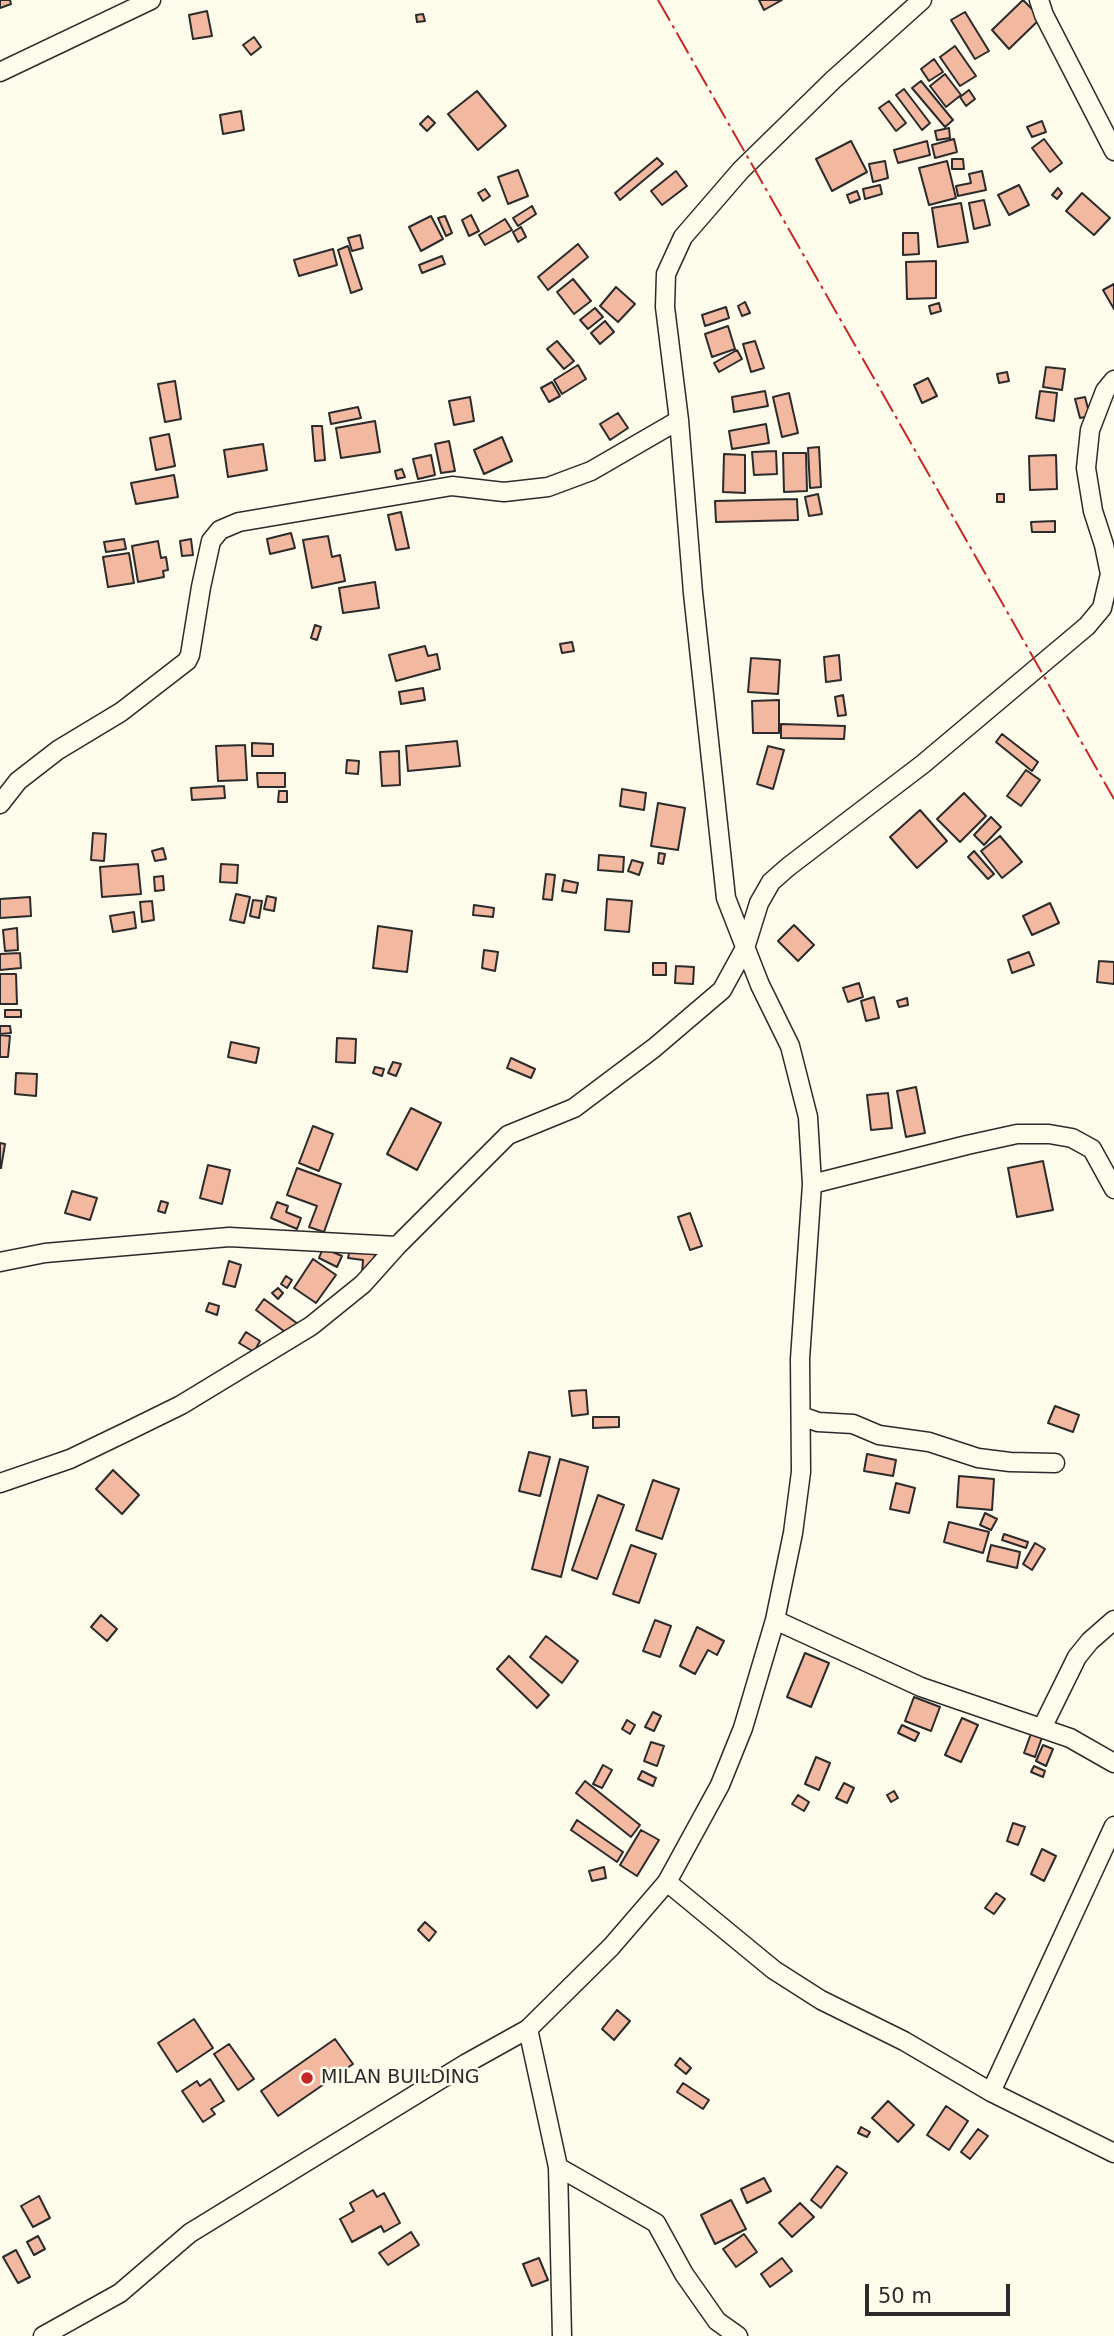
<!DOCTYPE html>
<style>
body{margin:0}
#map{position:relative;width:1114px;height:2336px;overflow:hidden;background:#fdfbea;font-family:"DejaVu Sans",sans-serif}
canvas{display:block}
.scale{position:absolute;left:865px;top:2284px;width:145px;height:32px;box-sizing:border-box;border:4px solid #2b2b2b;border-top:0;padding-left:9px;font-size:21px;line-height:24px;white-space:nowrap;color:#2b2b2b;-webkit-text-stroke:5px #fdfbea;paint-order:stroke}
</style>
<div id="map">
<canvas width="1114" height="2336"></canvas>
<div class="scale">50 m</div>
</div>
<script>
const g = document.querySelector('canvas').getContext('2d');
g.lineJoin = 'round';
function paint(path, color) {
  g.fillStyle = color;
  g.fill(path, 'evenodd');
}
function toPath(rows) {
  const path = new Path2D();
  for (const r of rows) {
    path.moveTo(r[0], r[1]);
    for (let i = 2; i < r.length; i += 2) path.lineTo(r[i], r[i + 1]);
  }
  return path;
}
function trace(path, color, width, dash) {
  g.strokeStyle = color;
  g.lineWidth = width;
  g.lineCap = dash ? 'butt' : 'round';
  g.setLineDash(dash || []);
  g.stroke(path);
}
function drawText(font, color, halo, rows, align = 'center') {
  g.font = font + ' "DejaVu Sans",sans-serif';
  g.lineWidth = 5;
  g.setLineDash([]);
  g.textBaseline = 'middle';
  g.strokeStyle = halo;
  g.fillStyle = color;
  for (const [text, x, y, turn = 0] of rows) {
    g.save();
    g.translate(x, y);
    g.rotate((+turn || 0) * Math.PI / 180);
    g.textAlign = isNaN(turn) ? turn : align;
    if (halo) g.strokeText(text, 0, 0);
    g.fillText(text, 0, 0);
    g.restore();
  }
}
const building = toPath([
 [0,0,10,0,11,4,0,8,0,0],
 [759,0,782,0,764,10,759,0],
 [1023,0,1041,18,1009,49,992,30,1023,0],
 [207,11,212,36,193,39,189,15,207,11],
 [965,12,989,51,975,59,951,20,965,12],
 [423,14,425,21,417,22,416,15,423,14],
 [254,37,261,47,251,55,243,45,254,37],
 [955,46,976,76,960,86,940,57,955,46],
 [934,59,943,72,929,81,921,69,934,59],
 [945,74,961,95,946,107,930,86,945,74],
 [921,81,953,120,945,127,912,88,921,81],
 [904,89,930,123,922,130,896,95,904,89],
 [969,90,975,99,966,106,960,97,969,90],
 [477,91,506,126,478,150,448,114,477,91],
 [889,101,906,123,896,131,879,108,889,101],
 [241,111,244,130,223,134,220,115,241,111],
 [428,116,435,123,427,131,420,124,428,116],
 [1042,121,1046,132,1032,137,1027,127,1042,121],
 [949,128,950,138,937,140,935,131,949,128],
 [954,139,957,152,935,158,932,145,954,139],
 [1044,139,1062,163,1050,172,1032,148,1044,139],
 [851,141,867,172,832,191,816,159,851,141],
 [927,141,930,155,898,163,894,150,927,141],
 [657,158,663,164,620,200,615,193,657,158],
 [952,159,963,159,964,169,952,169,952,159],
 [885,161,888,178,873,182,869,164,885,161],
 [947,161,956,198,929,205,919,168,947,161],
 [518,170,528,196,508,204,498,177,518,170],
 [676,171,687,186,662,205,651,191,676,171],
 [982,171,986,190,958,196,956,186,971,183,969,174,982,171],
 [880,185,882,194,865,199,863,189,880,185],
 [1019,185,1029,205,1009,215,998,195,1019,185],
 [1058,188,1062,193,1057,199,1052,195,1058,188],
 [485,189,490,196,483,201,478,193,485,189],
 [857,191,860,199,850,203,847,195,857,191],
 [1082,193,1110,218,1094,235,1066,211,1082,193],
 [984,200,990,225,974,229,969,203,984,200],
 [961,203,968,242,938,247,932,208,961,203],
 [532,206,536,214,518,226,513,218,532,206],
 [471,215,479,231,469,236,462,220,471,215],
 [431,216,443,239,421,251,409,227,431,216],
 [445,216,452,233,446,236,438,218,445,216],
 [505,219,512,230,485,245,479,235,505,219],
 [521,227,526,237,518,242,513,232,521,227],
 [903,233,918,233,919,254,903,255,903,233],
 [360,235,363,248,352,251,348,238,360,235],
 [578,244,588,257,548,290,538,277,578,244],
 [348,246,362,289,351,293,338,250,348,246],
 [333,249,337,265,299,276,294,260,333,249],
 [442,256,445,264,422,273,419,265,442,256],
 [936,261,936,298,907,299,906,262,936,261],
 [573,279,591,301,574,314,557,292,573,279],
 [1114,284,1114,309,1103,290,1114,284],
 [616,287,635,304,618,322,600,306,616,287],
 [745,302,750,313,742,316,738,306,745,302],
 [939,303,941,311,931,314,929,306,939,303],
 [726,307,729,318,705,326,702,315,726,307],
 [595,308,603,317,588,329,580,320,595,308],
 [605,321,614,332,600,344,591,333,605,321],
 [728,326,735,349,712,357,705,334,728,326],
 [557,341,574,361,564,369,547,349,557,341],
 [755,341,764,368,751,372,743,344,755,341],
 [737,350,742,359,719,372,714,363,737,350],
 [578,365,586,379,562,394,554,380,578,365],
 [1046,367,1065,369,1062,390,1043,387,1046,367],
 [1007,372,1009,381,999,383,997,374,1007,372],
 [928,378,937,396,922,403,914,385,928,378],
 [175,381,181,419,165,422,158,384,175,381],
 [552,382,560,396,549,402,541,388,552,382],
 [765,391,768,406,734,412,732,397,765,391],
 [1040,391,1057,393,1054,421,1036,418,1040,391],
 [789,393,798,433,782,437,773,397,789,393],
 [470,397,474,421,454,425,449,401,470,397],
 [1085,397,1090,416,1080,418,1075,399,1085,397],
 [358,407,361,418,331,424,329,413,358,407],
 [618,413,628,428,610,440,600,424,618,413],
 [375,421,380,452,341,458,336,428,375,421],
 [766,424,769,443,732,449,729,431,766,424],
 [312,426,322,426,325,460,315,461,312,426],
 [169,434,175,466,156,470,150,438,169,434],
 [502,437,512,461,484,474,474,450,502,437],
 [449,441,455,471,441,473,435,444,449,441],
 [263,444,267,470,228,477,224,450,263,444],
 [819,447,821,487,810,488,808,448,819,447],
 [776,451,777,474,754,475,752,452,776,451],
 [783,453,806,453,807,491,784,492,783,453],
 [724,454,745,455,745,493,723,492,724,454],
 [431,455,435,475,418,479,413,459,431,455],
 [1056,455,1057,489,1030,490,1029,456,1056,455],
 [402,469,405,477,397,479,395,471,402,469],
 [174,475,178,497,136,504,131,483,174,475],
 [818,494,822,514,809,516,805,497,818,494],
 [997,494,1004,494,1004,502,997,502,997,494],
 [797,499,798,520,716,522,715,501,797,499],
 [401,512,409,548,396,550,388,515,401,512],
 [1055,521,1055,532,1032,532,1031,522,1055,521],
 [291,533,295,548,270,554,267,539,291,533],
 [328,536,332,557,340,555,345,581,312,588,303,540,328,536],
 [124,539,126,549,106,552,104,542,124,539],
 [191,539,193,555,182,556,180,541,191,539],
 [158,541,161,558,166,557,168,570,163,571,164,577,138,582,132,546,158,541],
 [129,553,134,583,108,587,103,557,129,553],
 [375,582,379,608,343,613,339,588,375,582],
 [315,625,321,627,317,640,311,638,315,625],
 [572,642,574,651,562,653,560,644,572,642],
 [425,646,428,656,437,654,440,669,396,681,389,655,425,646],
 [839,655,841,680,826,682,824,657,839,655],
 [751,658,780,660,778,694,748,692,751,658],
 [423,688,425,700,401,704,399,692,423,688],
 [843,695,846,715,838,716,835,697,843,695],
 [779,700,779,733,753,733,752,701,779,700],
 [781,724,845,726,844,739,781,738,781,724],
 [1002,734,1038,762,1032,771,996,742,1002,734],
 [457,741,460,766,408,771,406,746,457,741],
 [252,743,273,744,273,756,252,756,252,743],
 [245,745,247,780,218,781,216,746,245,745],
 [768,746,784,750,773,789,757,784,768,746],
 [399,751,400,785,382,786,380,752,399,751],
 [347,760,359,761,358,774,346,773,347,760],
 [1026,770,1040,780,1021,806,1007,796,1026,770],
 [257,773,285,773,285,787,258,787,257,773],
 [224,786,225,798,192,800,191,788,224,786],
 [622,789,646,793,644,810,620,806,622,789],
 [279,791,287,791,287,802,278,802,279,791],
 [964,793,986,816,960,842,937,819,964,793],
 [658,803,685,808,678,850,651,846,658,803],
 [920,810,947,841,917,868,890,837,920,810],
 [991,817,1001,827,984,845,974,835,991,817],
 [93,833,106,834,104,861,91,860,93,833],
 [1000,836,1022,862,1002,878,981,851,1000,836],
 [163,848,166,859,155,861,152,851,163,848],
 [974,851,994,874,988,879,968,857,974,851],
 [659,853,665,854,663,864,658,863,659,853],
 [599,855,624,857,623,872,598,870,599,855],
 [632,860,643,863,639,875,628,871,632,860],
 [138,864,141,894,102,897,100,867,138,864],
 [221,864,238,865,237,883,220,882,221,864],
 [546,874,555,875,552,900,543,899,546,874],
 [163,876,164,890,155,891,154,877,163,876],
 [564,880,578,883,576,893,562,891,564,880],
 [236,894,250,897,244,923,230,920,236,894],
 [267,896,276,898,274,911,264,909,267,896],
 [30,897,31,916,0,918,0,899,30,897],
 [607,899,632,901,629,932,605,930,607,899],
 [253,900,262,901,259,918,250,916,253,900],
 [152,901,154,920,142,922,140,902,152,901],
 [1050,903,1059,923,1032,935,1023,916,1050,903],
 [474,905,494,908,493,917,473,915,474,905],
 [134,912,136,928,113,932,110,916,134,912],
 [794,925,814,945,798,961,778,941,794,925],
 [378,926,412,931,407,972,373,968,378,926],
 [17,928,18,950,5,951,3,930,17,928],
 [484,950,498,952,495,971,482,968,484,950],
 [1029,952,1034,965,1012,973,1008,960,1029,952],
 [20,953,21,968,0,970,0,954,20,953],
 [1099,961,1114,962,1114,984,1097,982,1099,961],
 [653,963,666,963,666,975,653,975,653,963],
 [676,966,694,967,693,984,675,983,676,966],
 [0,974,16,974,17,1004,0,1004,0,974],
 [859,983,863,997,848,1002,843,988,859,983],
 [874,997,879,1018,866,1021,861,1001,874,997],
 [907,998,908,1005,899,1007,897,1001,907,998],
 [5,1010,21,1010,21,1017,5,1017,5,1010],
 [0,1026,10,1026,11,1033,0,1034,0,1026],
 [0,1035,10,1036,8,1057,0,1057,0,1035],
 [337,1038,356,1039,355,1063,336,1062,337,1038],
 [231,1042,259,1048,256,1063,228,1057,231,1042],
 [511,1058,535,1069,531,1078,507,1068,511,1058],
 [393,1062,401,1064,396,1076,388,1073,393,1062],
 [375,1067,384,1069,382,1076,373,1073,375,1067],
 [16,1073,37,1074,36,1096,15,1094,16,1073],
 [916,1087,925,1133,906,1137,897,1091,916,1087],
 [888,1093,892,1128,871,1130,867,1095,888,1093],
 [411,1108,441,1123,417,1170,387,1154,411,1108],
 [313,1126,333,1134,319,1171,299,1163,313,1126],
 [0,1143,5,1144,1,1168,0,1168,0,1143],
 [1043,1161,1053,1210,1017,1217,1008,1168,1043,1161],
 [208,1165,230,1170,222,1204,200,1198,208,1165],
 [297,1168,341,1184,324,1232,309,1227,317,1206,287,1195,297,1168],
 [72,1191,97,1198,90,1220,65,1213,72,1191],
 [161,1201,168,1203,165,1213,158,1211,161,1201],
 [277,1202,288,1206,286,1212,301,1218,297,1229,271,1218,277,1202],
 [690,1213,702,1246,690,1250,678,1217,690,1213],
 [323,1248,342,1256,337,1267,319,1258,323,1248],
 [350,1249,375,1253,374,1264,362,1274,363,1260,348,1258,350,1249],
 [313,1259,336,1275,316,1303,294,1288,313,1259],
 [229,1261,241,1265,235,1287,223,1284,229,1261],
 [286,1276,292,1280,287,1288,281,1284,286,1276],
 [278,1288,283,1293,278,1299,272,1293,278,1288],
 [264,1299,298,1324,289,1335,256,1310,264,1299],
 [209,1303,219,1306,217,1315,206,1311,209,1303],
 [246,1332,260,1341,254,1352,239,1343,246,1332],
 [586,1390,588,1414,572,1416,569,1391,586,1390],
 [1055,1406,1079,1415,1073,1432,1048,1423,1055,1406],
 [593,1417,619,1417,619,1427,593,1428,593,1417],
 [529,1452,550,1457,540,1496,519,1491,529,1452],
 [867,1454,896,1460,893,1476,864,1471,867,1454],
 [560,1459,588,1467,561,1577,532,1569,560,1459],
 [113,1470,139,1495,122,1514,96,1489,113,1470],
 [959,1476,994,1479,992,1510,957,1507,959,1476],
 [653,1480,679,1489,662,1539,636,1530,653,1480],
 [896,1483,915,1488,909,1513,890,1509,896,1483],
 [598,1495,624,1505,597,1579,572,1570,598,1495],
 [985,1513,997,1519,991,1530,980,1525,985,1513],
 [949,1522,989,1532,983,1553,944,1542,949,1522],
 [1004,1534,1028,1542,1026,1548,1002,1540,1004,1534],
 [1035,1543,1045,1549,1032,1570,1023,1564,1035,1543],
 [631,1545,656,1554,639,1603,613,1594,631,1545],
 [991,1545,1020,1552,1017,1568,987,1561,991,1545],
 [101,1615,117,1629,107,1641,91,1627,101,1615],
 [655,1620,671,1626,660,1657,643,1651,655,1620],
 [697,1627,724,1641,717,1655,708,1650,695,1674,680,1666,697,1627],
 [546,1636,578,1661,562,1683,530,1657,546,1636],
 [805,1653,829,1663,811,1707,787,1697,805,1653],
 [509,1656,549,1695,537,1708,497,1669,509,1656],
 [914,1697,940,1707,931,1731,905,1721,914,1697],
 [653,1712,661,1716,654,1731,645,1727,653,1712],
 [962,1718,978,1725,961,1762,945,1755,962,1718],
 [627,1720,635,1725,630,1734,622,1729,627,1720],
 [902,1725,919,1733,915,1741,898,1733,902,1725],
 [1033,1728,1044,1732,1035,1757,1024,1753,1033,1728],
 [651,1742,664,1746,657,1766,644,1761,651,1742],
 [1043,1745,1053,1749,1046,1766,1036,1761,1043,1745],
 [816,1757,830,1763,819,1790,805,1784,816,1757],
 [603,1765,612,1770,602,1788,593,1784,603,1765],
 [1034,1766,1045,1771,1043,1777,1031,1772,1034,1766],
 [642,1771,656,1778,653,1786,638,1779,642,1771],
 [585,1781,640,1825,631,1837,576,1793,585,1781],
 [844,1783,854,1788,847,1803,836,1798,844,1783],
 [894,1791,898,1798,891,1802,887,1795,894,1791],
 [798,1795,809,1802,804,1811,792,1804,798,1795],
 [577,1820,623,1852,617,1862,571,1830,577,1820],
 [1013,1823,1025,1827,1018,1845,1007,1841,1013,1823],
 [641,1830,659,1840,637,1876,620,1865,641,1830],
 [1042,1849,1056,1856,1044,1881,1031,1874,1042,1849],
 [604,1867,606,1878,592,1881,589,1871,604,1867],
 [996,1893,1005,1899,994,1914,985,1908,996,1893],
 [425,1922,436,1932,429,1941,418,1930,425,1922],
 [617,2010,630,2021,614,2040,602,2029,617,2010],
 [194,2019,213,2048,177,2072,158,2043,194,2019],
 [335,2039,353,2064,278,2116,261,2091,335,2039],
 [229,2044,254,2079,238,2090,214,2054,229,2044],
 [680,2058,691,2068,686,2074,675,2065,680,2058],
 [210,2079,224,2101,211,2109,215,2114,203,2122,182,2091,197,2081,200,2086,210,2079],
 [683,2083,709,2100,703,2109,677,2092,683,2083],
 [888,2101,914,2125,898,2142,872,2118,888,2101],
 [946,2106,968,2121,949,2150,927,2135,946,2106],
 [861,2127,870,2132,867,2137,858,2133,861,2127],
 [978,2129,988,2136,970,2159,961,2152,978,2129],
 [837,2166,847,2173,821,2208,811,2200,837,2166],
 [764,2178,771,2191,747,2203,741,2189,764,2178],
 [373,2190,377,2197,384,2193,400,2223,384,2232,381,2226,352,2242,340,2219,354,2211,350,2203,373,2190],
 [39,2196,50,2218,33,2227,21,2206,39,2196],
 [731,2200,746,2229,715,2244,701,2215,731,2200],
 [800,2203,814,2217,792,2237,779,2223,800,2203],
 [411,2232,419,2245,388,2265,379,2253,411,2232],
 [744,2234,757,2252,736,2267,723,2249,744,2234],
 [38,2236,45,2249,34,2255,27,2242,38,2236],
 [16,2250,30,2277,18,2283,3,2257,16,2250],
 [539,2258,548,2280,532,2286,523,2264,539,2258],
 [782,2258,792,2271,770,2287,761,2274,782,2258]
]);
const street = toPath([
 [1039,0,1044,15,1114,151],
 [0,72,151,0],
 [0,804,18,781,58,750,121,712,187,661,190,655,201,587,211,541,220,530,239,522,452,486,504,492,548,487,591,471,679,420],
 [812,1184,967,1145,1017,1134,1049,1134,1072,1138,1092,1149,1114,1189],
 [0,1262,45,1253,229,1237,397,1246],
 [801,1416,818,1422,853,1424,879,1435,929,1442,978,1458,1010,1462,1055,1463],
 [0,1483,70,1459,126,1432,181,1405,311,1326,363,1284,397,1246,508,1135,574,1108,654,1048,722,990,745,948,759,903,771,882,788,867,923,764,1087,626,1102,608,1110,574,1104,545,1093,511,1086,468,1090,430,1105,391,1114,380],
 [775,1620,921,1687,1070,1738,1114,1763],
 [1042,1728,1077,1657,1090,1641,1114,1620],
 [667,1882,774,1970,821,2000,904,2041,991,2092,1114,2153],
 [528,2029,558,2167,562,2336],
 [991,2092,1114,1826],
 [558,2167,656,2223,684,2274,717,2321,738,2336],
 [43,2336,120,2293,190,2233,467,2063,528,2029,611,1947,667,1882,720,1785,743,1728,775,1620,793,1533,801,1472,800,1359,812,1184,808,1117,790,1046,760,985,726,898,693,593,679,420,665,307,666,274,683,237,741,170,833,80,922,0]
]);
const power = toPath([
 [658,0,1114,799]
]);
const markers = [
 [307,2078,7,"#c62828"]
];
const poiNames = [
 ["MILAN BUILDING",321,2078]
];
paint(building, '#f2b8a0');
trace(building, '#2b2b2b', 2);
trace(street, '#2b2b2b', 21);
trace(street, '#fdfbea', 18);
trace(power, '#c62828', 2, [24, 5, 3.5, 5]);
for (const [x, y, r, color] of markers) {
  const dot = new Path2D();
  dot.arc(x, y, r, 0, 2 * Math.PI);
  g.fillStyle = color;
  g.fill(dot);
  trace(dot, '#fdfbea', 2.5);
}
drawText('19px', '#2b2b2b', '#fdfbea', poiNames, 'left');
</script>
